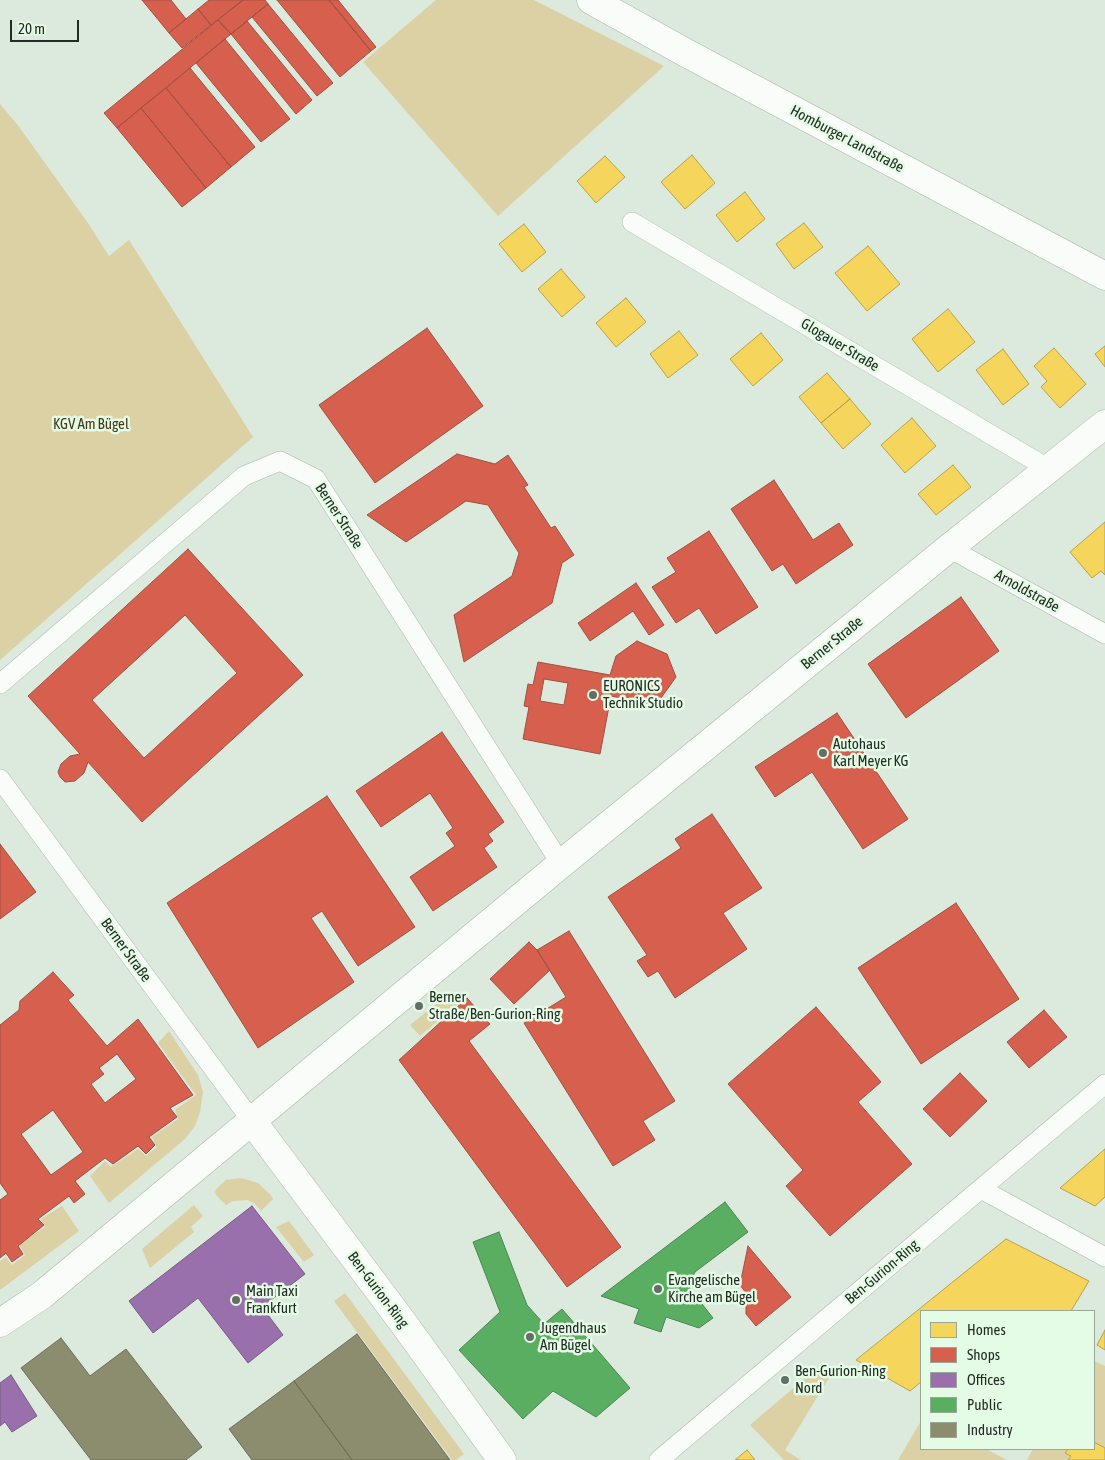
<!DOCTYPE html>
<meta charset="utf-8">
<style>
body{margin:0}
#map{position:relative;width:1105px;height:1460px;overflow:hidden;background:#dce9dd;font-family:"Asap Condensed",sans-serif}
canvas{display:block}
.legend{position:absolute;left:920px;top:1310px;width:175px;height:140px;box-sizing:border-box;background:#e4fbe5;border:1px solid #97a898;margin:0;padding:6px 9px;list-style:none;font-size:15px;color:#232c24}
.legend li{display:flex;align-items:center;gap:10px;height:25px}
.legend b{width:25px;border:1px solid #97a898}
.scale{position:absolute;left:10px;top:20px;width:69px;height:22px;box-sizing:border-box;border:2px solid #232c24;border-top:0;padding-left:6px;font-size:15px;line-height:18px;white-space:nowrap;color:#232c24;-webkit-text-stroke:4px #e4fbe5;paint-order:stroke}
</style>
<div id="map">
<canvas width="1105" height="1460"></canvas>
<ul class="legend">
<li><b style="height:14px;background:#f6d55c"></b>Homes</li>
<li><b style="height:14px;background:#d6604d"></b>Shops</li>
<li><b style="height:14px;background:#9970ab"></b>Offices</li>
<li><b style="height:14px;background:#5aae61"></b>Public</li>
<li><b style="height:14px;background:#8c8c6e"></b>Industry</li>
</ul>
<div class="scale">20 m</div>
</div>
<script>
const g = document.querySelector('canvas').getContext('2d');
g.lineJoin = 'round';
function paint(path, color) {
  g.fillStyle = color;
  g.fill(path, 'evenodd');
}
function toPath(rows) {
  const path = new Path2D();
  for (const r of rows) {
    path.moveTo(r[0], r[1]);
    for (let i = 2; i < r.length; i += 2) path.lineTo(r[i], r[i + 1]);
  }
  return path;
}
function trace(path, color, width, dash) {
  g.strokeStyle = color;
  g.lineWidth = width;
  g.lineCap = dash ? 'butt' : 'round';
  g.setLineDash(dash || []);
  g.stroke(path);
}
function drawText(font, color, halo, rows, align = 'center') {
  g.font = font + ' "Asap Condensed",sans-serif';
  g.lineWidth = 5;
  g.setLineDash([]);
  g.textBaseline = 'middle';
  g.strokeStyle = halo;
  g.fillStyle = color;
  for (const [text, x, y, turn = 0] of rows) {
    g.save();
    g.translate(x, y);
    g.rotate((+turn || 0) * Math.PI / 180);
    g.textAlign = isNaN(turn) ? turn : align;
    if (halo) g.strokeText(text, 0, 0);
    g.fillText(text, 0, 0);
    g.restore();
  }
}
const green = toPath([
 [436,0,534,0,664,66,498,216,363,62],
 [0,104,17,124,88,223,109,256,129,240,253,437,0,660],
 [451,992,461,1001,420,1036,410,1025],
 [169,1031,198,1075,203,1092,200,1112,195,1126,185,1139,109,1203,90,1176,105,1161,111,1167,138,1149,146,1156,157,1147,152,1137,178,1119,175,1110,196,1095,158,1043],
 [241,1178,258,1183,271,1195,273,1199,261,1211,255,1204,248,1200,233,1201,226,1205,217,1196,215,1192,217,1188,226,1180],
 [194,1205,203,1216,191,1227,194,1232,150,1268,142,1249],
 [62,1206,79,1231,0,1290,0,1261,6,1257,12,1265,25,1255,19,1244,45,1227,41,1219],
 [289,1221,314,1255,304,1262,276,1227],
 [345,1293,464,1454,456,1460,452,1460,334,1301],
 [1094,1361,1105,1366,1105,1448,1094,1442],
 [824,1362,835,1368,785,1450,801,1460,784,1460,750,1425],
 [921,1421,921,1449,986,1449,1007,1460,898,1460],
 [1033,1449,1068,1449,1065,1453,1071,1456,1068,1460,1027,1460]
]);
const homes = toPath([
 [692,155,715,183,685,209,661,182,692,155],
 [605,156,625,177,596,203,577,181,605,156],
 [745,192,765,219,737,242,716,215,745,192],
 [804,223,823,247,794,269,776,244,804,223],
 [524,224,546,252,522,272,499,244,524,224],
 [868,246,900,284,867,311,835,273,868,246],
 [561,269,585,297,562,317,538,289,561,269],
 [626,298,646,322,616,347,596,323,626,298],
 [948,309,975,342,938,372,912,339,948,309],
 [679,331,698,355,668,378,650,354,679,331],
 [761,333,783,360,753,386,730,359,761,333],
 [1105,346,1105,367,1095,354,1105,346],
 [1054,348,1086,384,1060,408,1041,387,1047,381,1034,366,1054,348],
 [1003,349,1029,384,1003,405,976,370,1003,349],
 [827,373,850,399,821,423,799,397,827,373],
 [850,399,871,424,843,449,821,423,850,399],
 [912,418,936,446,905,473,881,445,912,418],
 [953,465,971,487,936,515,918,494,953,465],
 [1105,522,1105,575,1101,571,1092,578,1070,552,1105,522],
 [1105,1149,1105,1197,1095,1206,1060,1188,1105,1149],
 [1006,1239,1089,1281,1071,1311,921,1311,921,1382,910,1391,856,1360,1006,1239],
 [1105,1330,1105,1350,1097,1345,1105,1330],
 [1094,1442,1105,1448,1105,1460,1068,1460,1071,1456,1065,1453,1068,1449,1094,1449,1094,1442],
 [747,1450,755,1460,735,1460,747,1450]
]);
const shops = toPath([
 [142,0,171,0,186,19,169,33,142,0],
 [209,0,243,0,211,25,198,9,209,0],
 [243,0,265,0,268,4,231,34,218,20,243,0],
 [277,0,329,0,371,51,340,77,277,0],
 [329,0,338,0,376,47,371,51,329,0],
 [268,4,333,83,317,96,252,17,268,4],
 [198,9,211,25,182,48,169,33,198,9],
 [218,20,231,34,117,128,104,113,218,20],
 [247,21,312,100,296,114,231,34,247,21],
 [225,39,290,119,261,142,196,63,225,39],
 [190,68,255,147,231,167,166,88,190,68],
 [166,88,231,167,206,188,141,108,166,88],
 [141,108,206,188,182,207,117,128,141,108],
 [427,328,483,406,375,483,319,405,427,328],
 [457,454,495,464,508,455,528,485,524,487,551,528,555,526,574,555,562,563,552,603,464,662,454,615,512,576,519,553,488,505,466,501,406,542,367,515,457,454],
 [774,480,813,540,839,523,853,545,796,584,783,564,772,571,731,509,774,480],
 [709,531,758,607,716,634,699,608,676,623,652,587,676,572,667,558,709,531],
 [188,549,303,675,142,822,88,762,84,773,75,781,65,782,60,777,58,772,61,764,70,756,80,754,28,696,188,549],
 [185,615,237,673,144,758,92,700,185,615],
 [636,583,664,625,649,635,633,611,590,641,578,623,636,583],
 [961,597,999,651,906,718,868,664,961,597],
 [637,641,667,654,676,677,656,705,611,696,600,754,523,739,529,707,524,706,528,684,533,685,538,662,610,675,616,656,637,641],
 [544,679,568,683,564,705,540,701,544,679],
 [837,713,908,819,863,849,812,772,775,797,755,767,837,713],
 [442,732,504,822,488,834,493,841,484,848,497,867,433,911,410,877,455,846,446,833,453,828,430,793,381,827,356,791,442,732],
 [327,796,415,927,358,966,322,911,311,918,354,982,258,1048,167,903,327,796],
 [712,814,762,888,723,913,747,949,675,998,658,971,648,977,637,961,647,955,608,897,681,848,675,839,712,814],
 [0,844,36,892,0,919,0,844],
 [956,903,1019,999,921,1064,858,968,956,903],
 [569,931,675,1101,643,1121,655,1140,613,1166,524,1023,566,997,537,950,569,931],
 [529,942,537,950,550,970,514,1004,490,979,529,942],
 [53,972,74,995,68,1000,107,1046,138,1019,193,1095,170,1108,177,1117,149,1137,155,1145,146,1154,138,1146,113,1164,105,1158,75,1181,85,1194,74,1203,69,1196,38,1219,44,1225,18,1246,23,1254,12,1262,6,1253,0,1258,0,1200,8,1194,0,1183,0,1025,19,1010,20,1001,53,972],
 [117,1054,136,1079,105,1103,91,1084,104,1074,99,1068,117,1054],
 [53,1110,83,1152,51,1175,21,1134,53,1110],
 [467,998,490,1024,469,1041,621,1247,567,1287,399,1060,467,998],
 [816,1007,881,1082,858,1102,912,1164,830,1236,786,1186,803,1170,728,1084,816,1007],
 [1044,1010,1067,1037,1029,1068,1007,1042,1044,1010],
 [960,1073,987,1101,950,1137,923,1109,960,1073],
 [748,1246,791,1297,756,1326,746,1314,746,1293,740,1285,748,1246]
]);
const offices = toPath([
 [252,1206,305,1274,262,1307,283,1335,248,1363,198,1298,153,1333,129,1301,252,1206],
 [11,1375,37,1416,12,1432,5,1422,0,1426,0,1383,11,1375]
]);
const public = toPath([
 [725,1202,748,1232,695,1272,688,1286,713,1318,699,1328,666,1317,661,1332,634,1323,639,1309,601,1296,725,1202],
 [499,1232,527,1305,544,1324,562,1309,630,1388,596,1417,553,1391,523,1419,459,1350,500,1312,473,1242,499,1232]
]);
const industry = toPath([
 [357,1334,450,1460,352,1460,294,1381,357,1334],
 [61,1338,90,1376,126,1349,202,1447,186,1460,91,1460,21,1368,61,1338],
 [294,1381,352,1460,252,1460,229,1429,294,1381]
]);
const street = toPath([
 [632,222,1049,469],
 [949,548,1105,634],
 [0,684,244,476,280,461,316,479,561,864],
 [0,779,252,1121],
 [981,1189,1105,1257],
 [659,1460,1105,1084]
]);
const secondary = toPath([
 [591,0,688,54,1105,276],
 [252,1121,404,1324,502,1460],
 [0,1323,42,1295,561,864,949,548,1105,424]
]);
const markers = [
 [593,695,5,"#646e65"],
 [823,753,5,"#646e65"],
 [419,1006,5,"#646e65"],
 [658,1289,5,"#646e65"],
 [236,1300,5,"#646e65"],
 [530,1337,5,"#646e65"],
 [785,1380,5,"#646e65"]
];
const streetNames = [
 ["Homburger Landstraße",847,139,28],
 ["Glogauer Straße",840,345,31],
 ["Berner Straße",339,516,57],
 ["Arnoldstraße",1027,591,29],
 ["Berner Straße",832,643,-39],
 ["Berner Straße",126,950,54],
 ["Ben-Gurion-Ring",882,1272,-40],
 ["Ben-Gurion-Ring",378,1290,53]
];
const parkNames = [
 ["KGV Am Bügel",91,424]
];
const poiNames = [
 ["EURONICS",603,686],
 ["Technik Studio",603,703],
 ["Autohaus",833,744],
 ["Karl Meyer KG",833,761],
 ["Berner",429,997],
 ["Straße/Ben-Gurion-Ring",429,1014],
 ["Evangelische",668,1280],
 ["Kirche am Bügel",668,1297],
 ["Main Taxi",246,1291],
 ["Frankfurt",246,1308],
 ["Jugendhaus",540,1328],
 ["Am Bügel",540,1345],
 ["Ben-Gurion-Ring",795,1371],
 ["Nord",795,1388]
];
paint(green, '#dcd0a5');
paint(homes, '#f6d55c');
trace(homes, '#b7a24b', 1);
paint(shops, '#d6604d');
trace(shops, '#a05041', 1);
paint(offices, '#9970ab');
trace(offices, '#765c82', 1);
paint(public, '#5aae61');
trace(public, '#4a874f', 1);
paint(industry, '#8c8c6e');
trace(industry, '#6c6f58', 1);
trace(street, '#adb7ae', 20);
trace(secondary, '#adb7ae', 29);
trace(street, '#fafcfa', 19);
trace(secondary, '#fafcfa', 28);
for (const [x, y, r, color] of markers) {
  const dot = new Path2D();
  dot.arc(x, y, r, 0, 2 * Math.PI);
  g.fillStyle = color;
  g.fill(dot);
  trace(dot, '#e4fbe5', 2);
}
drawText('15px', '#232c24', '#e4fbe5', streetNames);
drawText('15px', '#463819', '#e4fbe5', parkNames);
drawText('15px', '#232c24', '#e4fbe5', poiNames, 'left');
</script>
